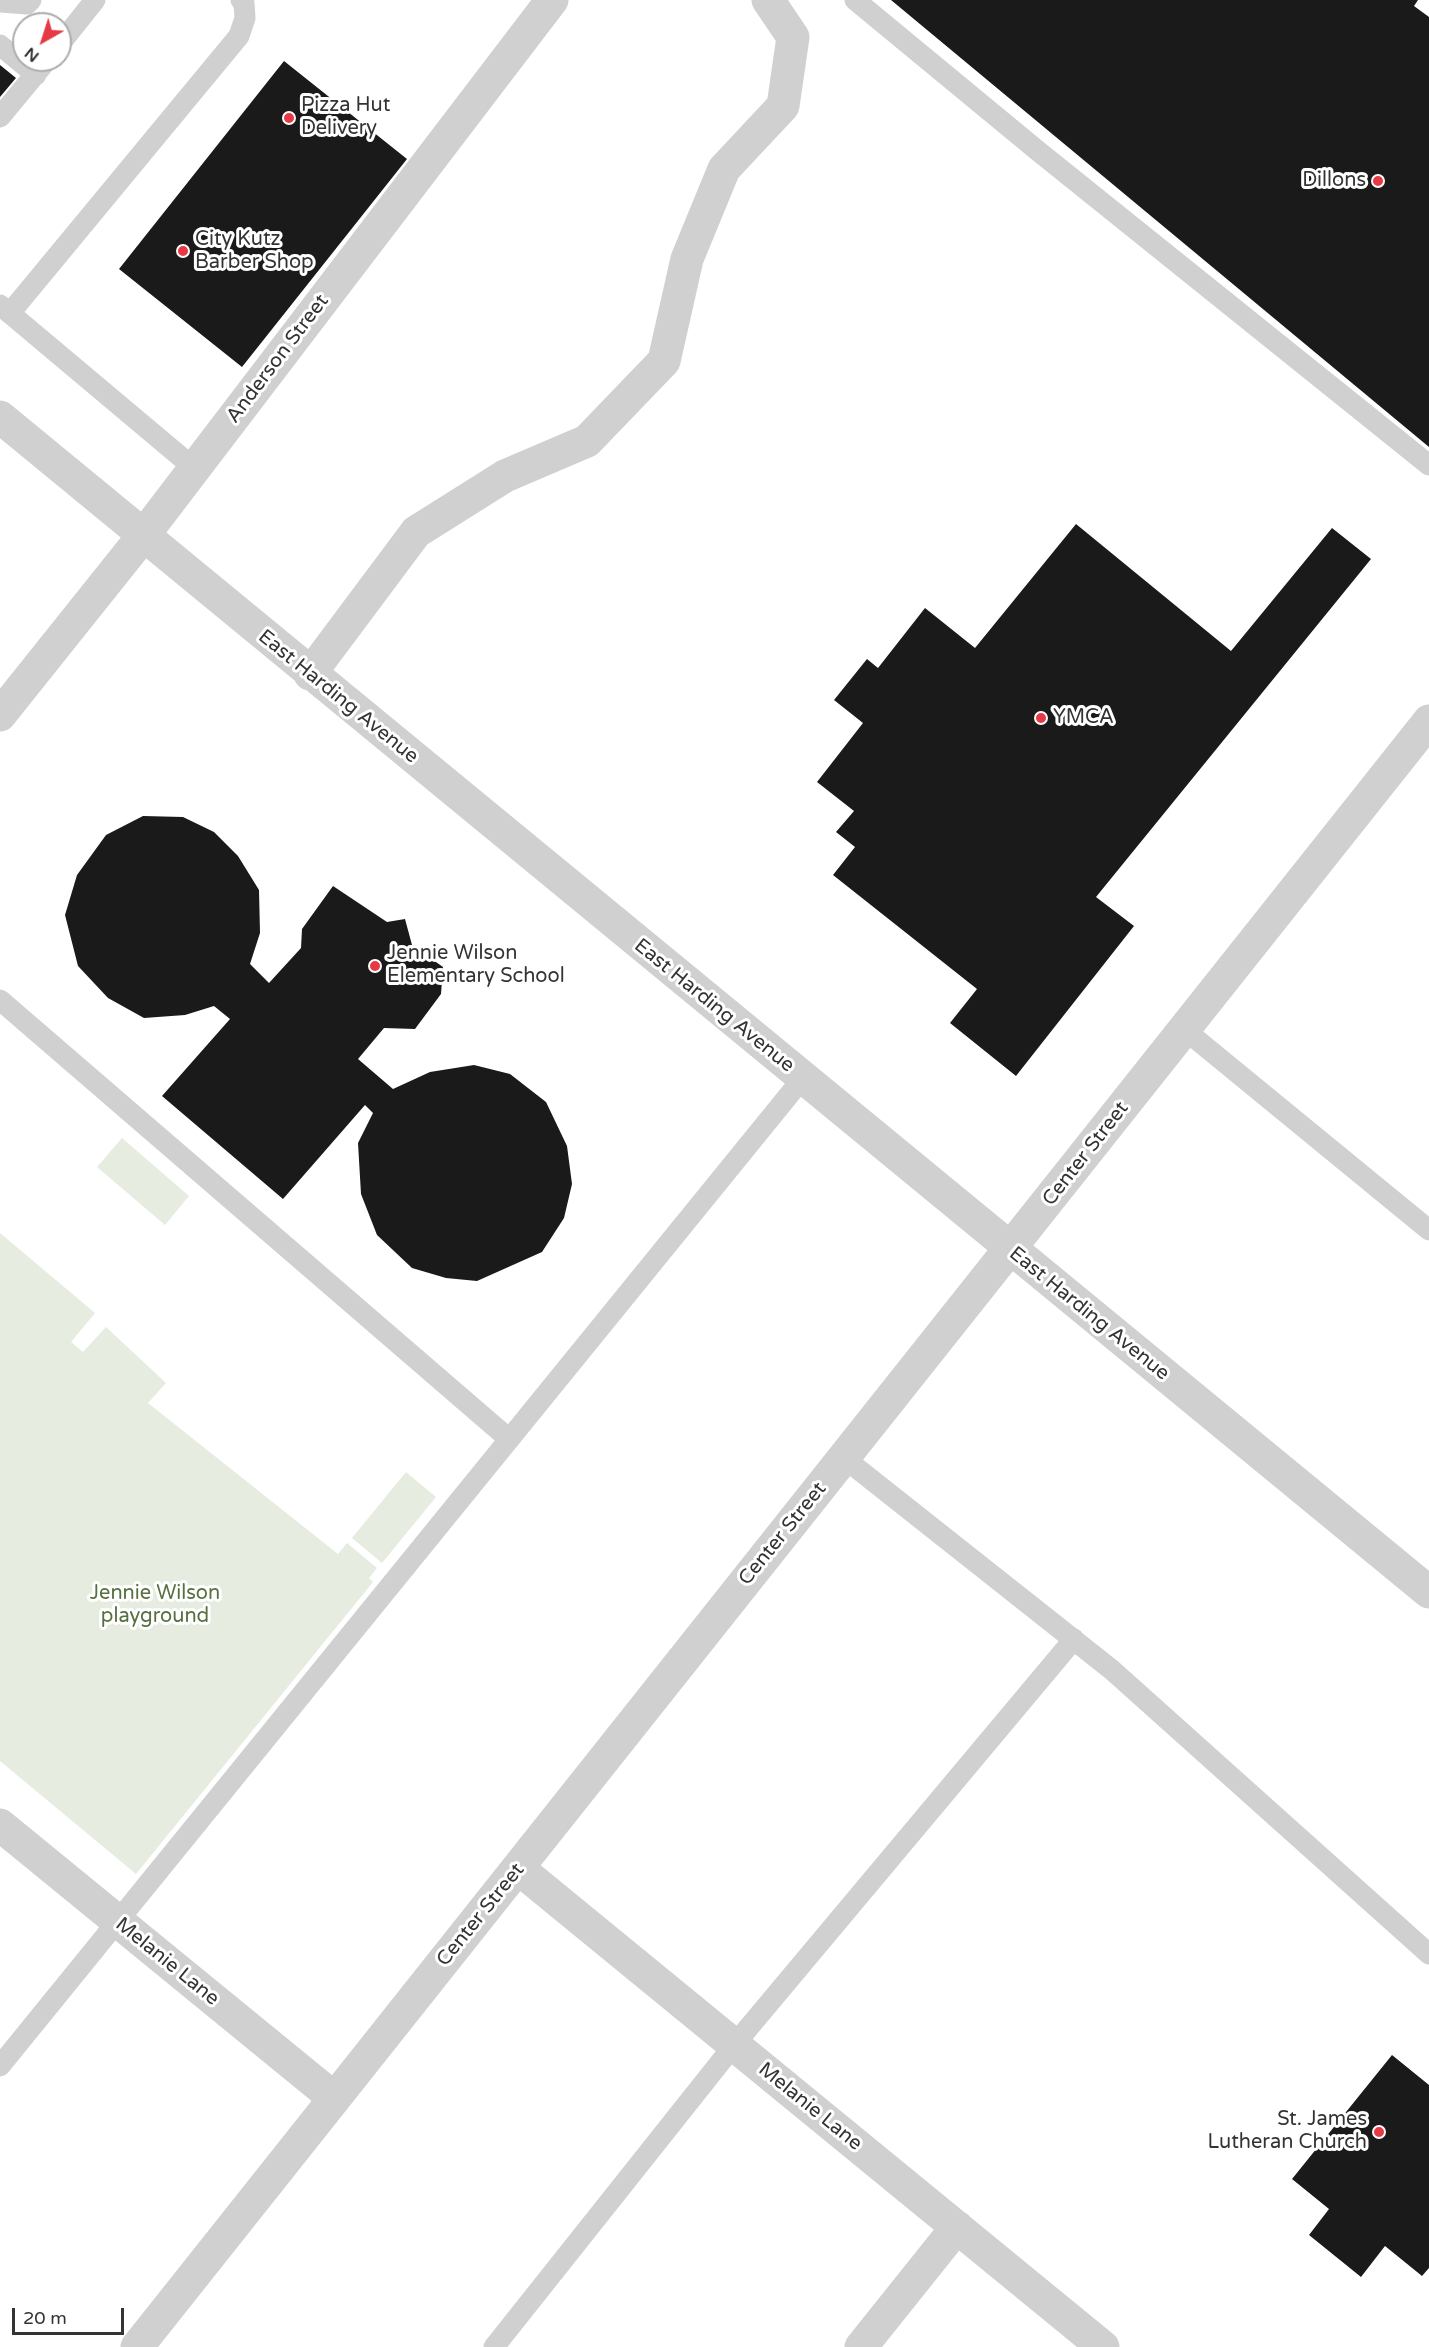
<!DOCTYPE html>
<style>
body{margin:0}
#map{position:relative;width:1429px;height:2347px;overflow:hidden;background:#fff;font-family:"Varela Round",sans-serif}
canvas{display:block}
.north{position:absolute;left:12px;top:12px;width:60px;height:60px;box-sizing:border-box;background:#fff;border:2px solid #adadad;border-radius:50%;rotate:219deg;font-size:16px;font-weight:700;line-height:24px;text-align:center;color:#333}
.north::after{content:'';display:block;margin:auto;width:21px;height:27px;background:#e63946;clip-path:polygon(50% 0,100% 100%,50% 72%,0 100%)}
.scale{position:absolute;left:12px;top:2308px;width:112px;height:27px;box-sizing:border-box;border:3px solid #333;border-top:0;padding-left:8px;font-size:18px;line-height:21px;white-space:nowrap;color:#333;-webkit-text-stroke:4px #fff;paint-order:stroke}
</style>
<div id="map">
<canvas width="1429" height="2347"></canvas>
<div class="north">N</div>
<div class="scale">20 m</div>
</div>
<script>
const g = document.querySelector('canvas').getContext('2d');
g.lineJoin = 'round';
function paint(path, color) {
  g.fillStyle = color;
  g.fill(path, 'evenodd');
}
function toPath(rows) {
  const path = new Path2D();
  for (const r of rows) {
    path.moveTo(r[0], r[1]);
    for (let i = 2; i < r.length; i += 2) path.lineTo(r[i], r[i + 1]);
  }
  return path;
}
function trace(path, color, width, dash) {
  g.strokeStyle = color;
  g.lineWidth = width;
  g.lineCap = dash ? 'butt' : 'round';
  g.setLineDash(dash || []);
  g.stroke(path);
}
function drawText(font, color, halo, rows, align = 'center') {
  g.font = font + ' "Varela Round",sans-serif';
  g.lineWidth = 6;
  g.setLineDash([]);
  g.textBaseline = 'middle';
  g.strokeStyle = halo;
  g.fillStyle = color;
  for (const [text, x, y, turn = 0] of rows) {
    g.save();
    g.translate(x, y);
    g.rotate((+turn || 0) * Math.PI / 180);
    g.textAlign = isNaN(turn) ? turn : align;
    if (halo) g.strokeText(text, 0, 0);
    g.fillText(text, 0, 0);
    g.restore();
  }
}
const green = toPath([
 [122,1138,189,1196,165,1225,97,1167],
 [0,1233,95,1313,71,1342,83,1352,106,1327,166,1383,148,1403,338,1554,347,1543,377,1568,369,1578,373,1582,136,1874,0,1761],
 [406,1472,436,1497,382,1563,352,1538]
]);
const building = toPath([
 [891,0,1418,0,1414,6,1429,17,1429,447],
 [284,61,407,159,242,367,119,269],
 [0,65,16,78,0,97],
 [1076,524,1231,651,1332,528,1371,559,1096,897,1134,926,1016,1076,950,1023,977,989,833,875,855,847,836,832,854,811,817,782,863,723,834,700,867,659,878,668,925,608,975,648],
 [143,816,183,817,214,832,238,856,259,890,260,933,250,964,269,983,301,948,302,929,333,886,387,922,405,919,412,945,443,967,441,994,415,1029,384,1028,358,1059,393,1089,430,1072,474,1065,510,1074,546,1102,567,1146,572,1184,564,1218,542,1252,477,1281,446,1278,412,1268,377,1235,361,1194,358,1143,373,1113,365,1105,283,1199,162,1096,230,1019,214,1006,185,1015,144,1018,108,998,78,966,65,915,77,875,106,835],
 [1392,2055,1429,2085,1429,2268,1422,2276,1385,2246,1361,2277,1309,2235,1329,2209,1292,2179]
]);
const service = toPath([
 [855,0,1038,151,1429,465],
 [0,2,27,4,31,0],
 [60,44,95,0],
 [0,45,36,75],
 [0,117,47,60],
 [0,305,194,468],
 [10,313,239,36,245,18,244,3,241,0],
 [0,1000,509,1439],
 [1185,1030,1429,1230],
 [844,1458,1112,1670,1429,1954],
 [0,2066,802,1079],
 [494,2347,734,2045,1074,1639]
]);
const minor = toPath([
 [0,417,1429,1592],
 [310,674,416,532,505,476,587,441,664,361,687,259,724,169,783,106,793,37,768,0],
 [0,715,143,536,552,0],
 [0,1825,334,2098],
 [518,1868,1103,2347],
 [861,2347,957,2227]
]);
const tertiary = toPath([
 [137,2347,1429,721]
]);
const markers = [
 [289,118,6,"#e63946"],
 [1378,181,6,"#e63946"],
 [183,251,6,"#e63946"],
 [1041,718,6,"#e63946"],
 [375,966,6,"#e63946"],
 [1379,2132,6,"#e63946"]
];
const poiNames = [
 ["Pizza Hut",301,106],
 ["Delivery",301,129],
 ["Dillons",1366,181,"right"],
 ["City Kutz",195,240],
 ["Barber Shop",195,263],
 ["YMCA",1053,718],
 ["Jennie Wilson",387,954],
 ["Elementary School",387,977],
 ["St. James",1367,2120,"right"],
 ["Lutheran Church",1367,2143,"right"]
];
const streetNames = [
 ["Anderson Street",278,359,-53],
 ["East Harding Avenue",338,697,39],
 ["East Harding Avenue",714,1006,39],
 ["Center Street",1086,1154,-52],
 ["East Harding Avenue",1089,1314,39],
 ["Center Street",783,1534,-51],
 ["Center Street",481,1915,-51],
 ["Melanie Lane",167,1962,39],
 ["Melanie Lane",810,2107,39]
];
const parkNames = [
 ["Jennie Wilson",155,1594],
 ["playground",155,1617]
];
paint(green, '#e6ecdf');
paint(building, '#1a1a1a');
trace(service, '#d0d0d0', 21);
trace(minor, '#d0d0d0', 33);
trace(tertiary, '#d0d0d0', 33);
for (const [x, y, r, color] of markers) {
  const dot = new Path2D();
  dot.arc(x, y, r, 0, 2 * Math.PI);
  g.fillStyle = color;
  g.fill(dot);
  trace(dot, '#fff', 2);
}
drawText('20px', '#333', '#fff', poiNames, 'left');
drawText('20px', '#333', '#fff', streetNames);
drawText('20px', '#56703f', '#fff', parkNames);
</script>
